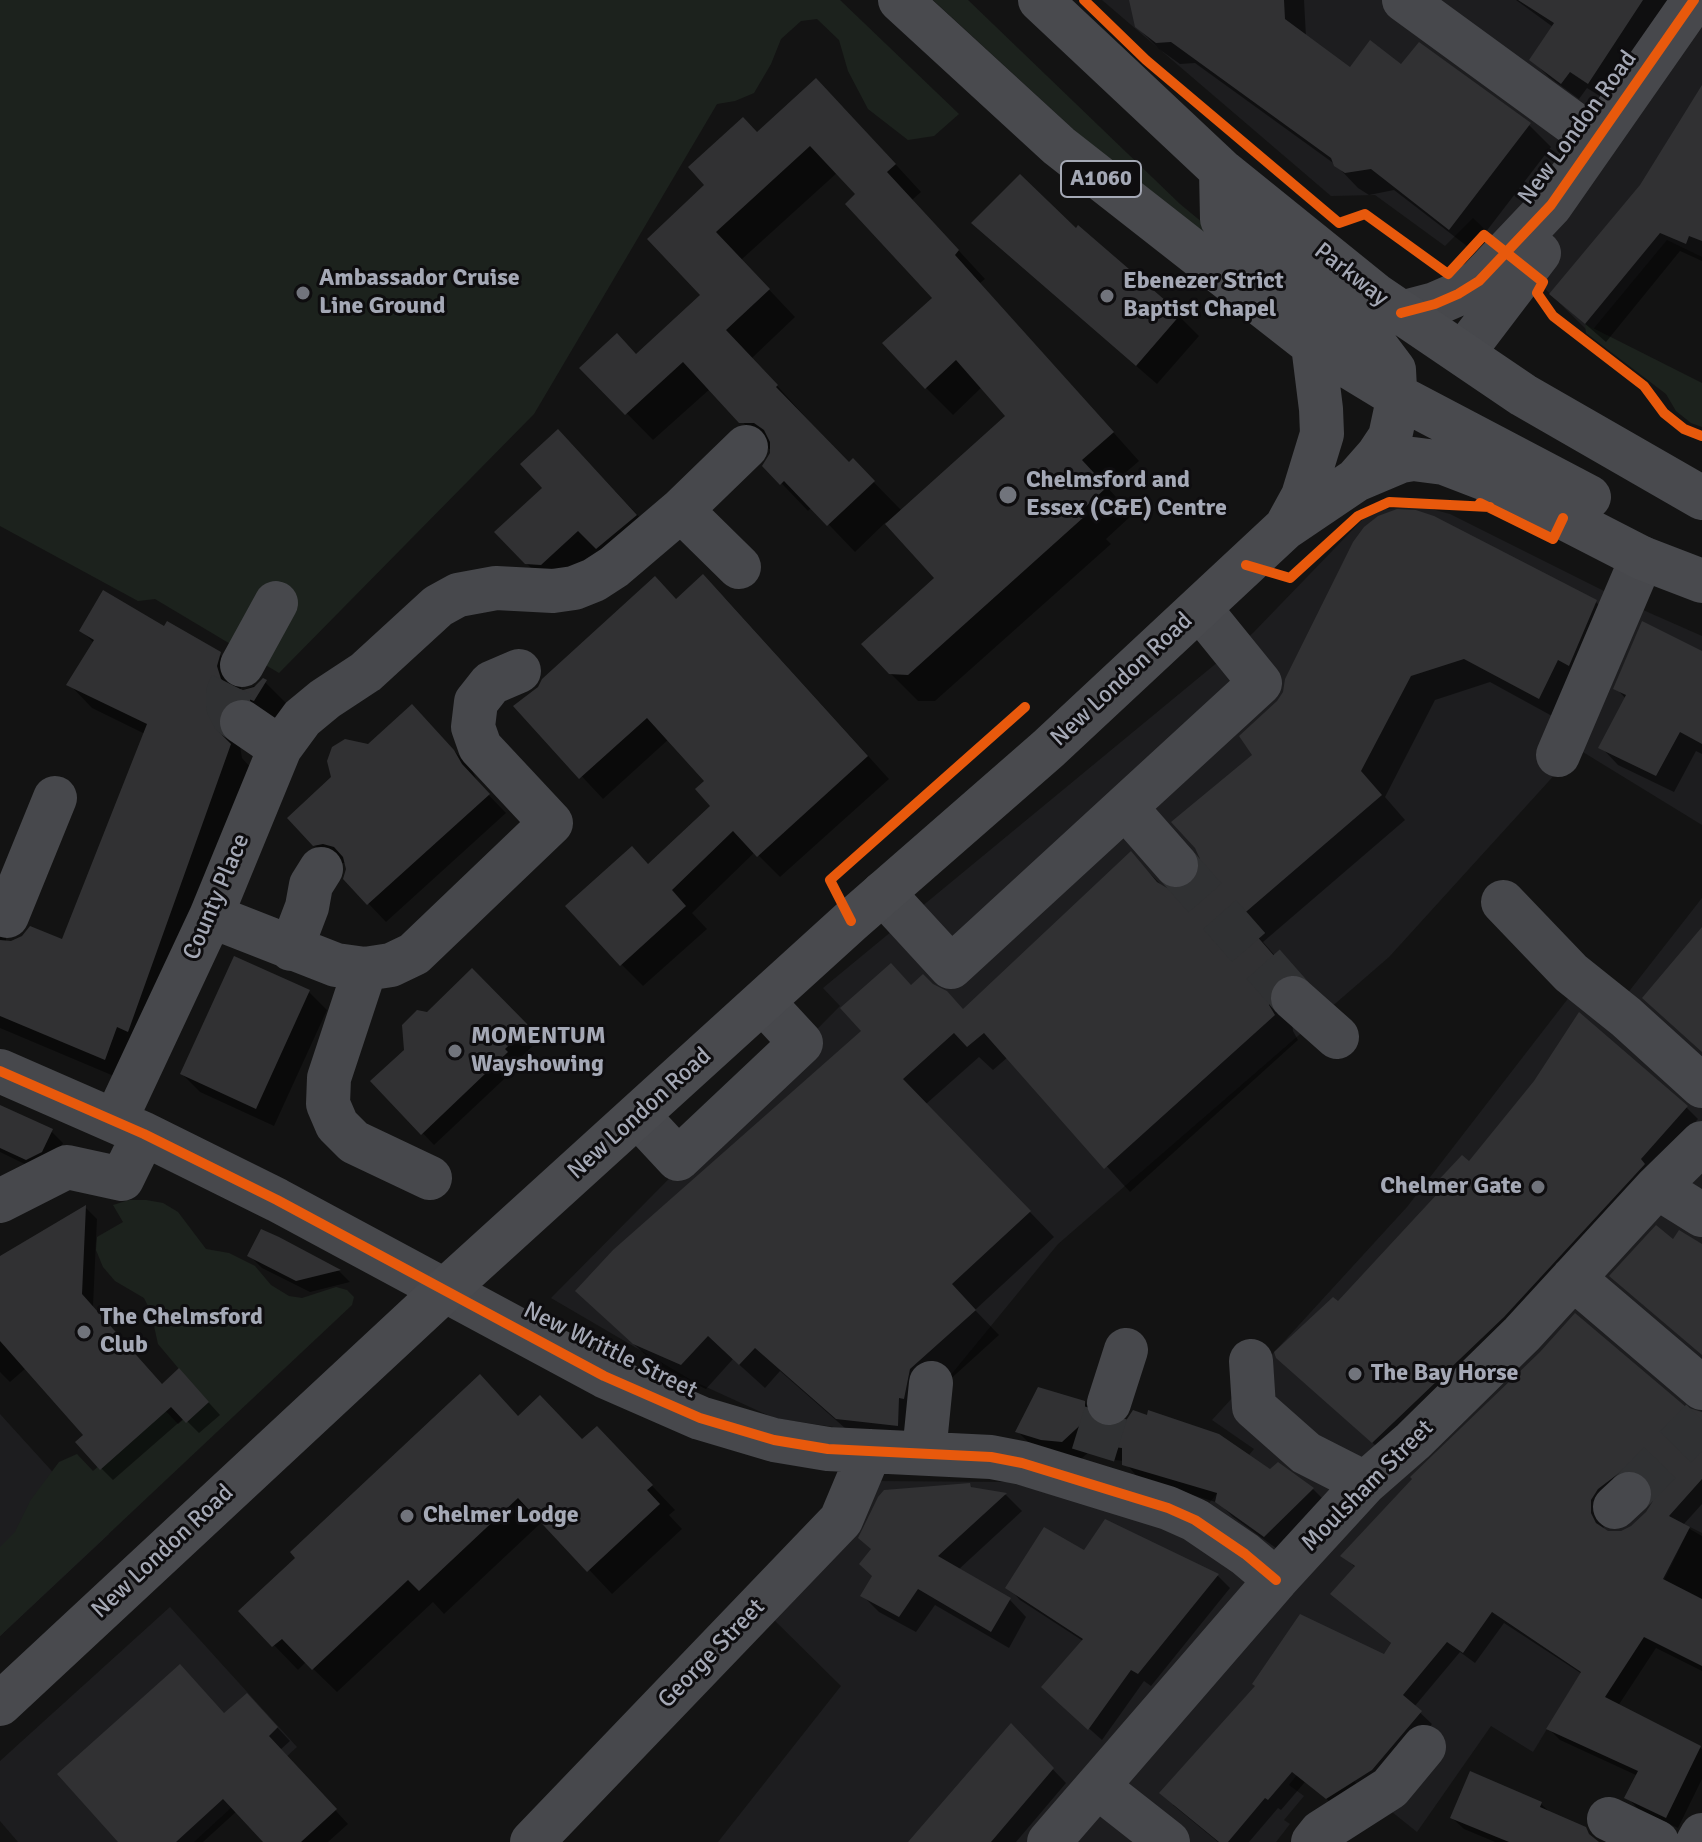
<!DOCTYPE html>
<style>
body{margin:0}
canvas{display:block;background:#131313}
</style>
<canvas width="1702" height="1842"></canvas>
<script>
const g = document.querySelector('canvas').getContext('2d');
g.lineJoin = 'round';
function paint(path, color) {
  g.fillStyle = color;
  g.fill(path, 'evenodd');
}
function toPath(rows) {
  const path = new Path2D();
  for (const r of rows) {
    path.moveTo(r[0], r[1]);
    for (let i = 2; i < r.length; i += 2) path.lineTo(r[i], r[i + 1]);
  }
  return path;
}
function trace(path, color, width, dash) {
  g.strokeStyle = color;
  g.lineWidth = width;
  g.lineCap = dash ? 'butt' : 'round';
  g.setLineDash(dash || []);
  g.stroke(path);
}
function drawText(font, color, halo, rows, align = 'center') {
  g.font = font + ' Signika,sans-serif';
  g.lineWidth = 6;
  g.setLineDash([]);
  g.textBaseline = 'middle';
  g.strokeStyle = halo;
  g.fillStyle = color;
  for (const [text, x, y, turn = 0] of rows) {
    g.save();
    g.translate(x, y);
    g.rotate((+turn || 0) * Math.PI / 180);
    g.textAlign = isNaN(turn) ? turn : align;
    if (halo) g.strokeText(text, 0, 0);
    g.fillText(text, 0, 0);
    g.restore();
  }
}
const built = toPath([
 [1102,0,1702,0,1702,257,1667,240,1590,333,1473,218,1445,246,1375,195,1331,196],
 [1420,506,1450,514,1634,606,1702,636,1702,825,1578,749,1389,957,1058,1244,900,1437,774,1418,693,1381,551,1298,840,1006,823,988,1253,633,1363,519,1385,509],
 [1702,898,1702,1533,1690,1527,1638,1634,1612,1622,1533,1752,1491,1726,1417,1832,1316,1751,1289,1785,1304,1796,1284,1820,1290,1824,1276,1842,718,1842,841,1686,766,1612,870,1481,1008,1482,1185,1532,1254,1449,1212,1420,1407,1207,1570,996,1609,1017],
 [0,1414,109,1534,0,1636],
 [170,1607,297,1747,194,1842,18,1842,0,1821,0,1761]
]);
const green = toPath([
 [0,0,840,0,959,114,934,136,908,140,868,109,848,71,839,40,817,19,801,21,781,39,771,64,754,93,735,101,717,104,534,414,279,673,155,599,138,601,0,526],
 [933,0,968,0,1180,204,1330,328,1111,164],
 [1585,324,1702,383,1702,427,1691,423,1676,411,1666,394,1586,333],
 [129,1200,146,1200,163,1203,178,1212,206,1249,229,1253,255,1266,271,1285,289,1296,302,1298,336,1287,347,1290,354,1297,352,1305,0,1636,0,1547,15,1532,30,1501,59,1462,77,1454,93,1471,164,1409,178,1424,206,1401,158,1344,151,1312,144,1298,115,1281,103,1267,96,1250,97,1237,123,1222,113,1205]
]);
const shadow = toPath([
 [1130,0,1304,0,1306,37,1350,70,1401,67,1529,125,1551,147,1472,250,1394,190,1369,195,1358,188,1336,165,1195,63,1180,64,1159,49,1136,26],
 [1516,0,1671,0,1606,100,1587,88,1579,99,1549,77,1532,60,1553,27],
 [1702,89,1702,261,1680,251,1606,342,1551,294,1642,186],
 [843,107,921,192,912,200,985,279,980,283,1139,461,1108,488,1132,515,1106,539,1111,544,935,701,918,701,890,673,937,578,886,522,855,552,812,507,808,511,765,466,772,449,769,449,710,389,653,440,582,368,637,356,703,295,650,239,758,134],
 [838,172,858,194,935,298,926,388,953,415,982,387,1008,417,902,511,853,461,849,465,752,358,795,317,741,260],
 [1076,231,1179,316,1199,336,1157,384,994,243],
 [591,465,669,549,560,597,526,563],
 [725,598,889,779,780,877,755,852,692,913,707,929,643,986,621,964,649,866,713,806,707,781,669,739,603,799,516,706,677,601],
 [1596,602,1620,627,1563,722,1490,682,1435,700,1385,797,1405,820,1263,942,1313,999,1292,1018,1293,1031,1298,1040,1130,1192,1008,1057,993,1070,979,1057,926,1104,1054,1237,975,1310,999,1335,934,1394,922,1449,862,1443,780,1371,765,1388,733,1359,706,1389,660,1368,602,1315,912,987,963,1010,1131,854,1164,888,1182,891,1194,885,1255,755,1242,737],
 [164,629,219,654,243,678,240,691,265,682,289,706,279,723,240,746,242,758,253,770,128,1082,0,1028,0,925,6,932,6,942,63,942,145,734,92,708,69,684,94,643,81,630],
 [1702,653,1702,754,1696,751,1674,792,1618,765,1601,747,1626,699,1616,688],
 [430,724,472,770,479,785,506,813,386,922,345,879,348,869,346,863,333,863,314,845,368,746],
 [235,958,309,992,327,1010,274,1126,200,1092,182,1074],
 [472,971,540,1039,516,1062,519,1065,434,1145,373,1081,406,1051,428,1014],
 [0,1107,51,1131,63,1143,54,1163,39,1171,0,1152],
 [1686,1107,1698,1119,1385,1454,1290,1369,1338,1304,1469,1164],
 [86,1208,97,1219,93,1307,162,1386,191,1383,220,1415,199,1433,184,1418,113,1480,101,1468,86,1435,26,1368,10,1382,0,1372,0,1293],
 [262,1231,339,1271,350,1282,310,1292,262,1268,250,1256],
 [1084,1402,1102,1421,1106,1435,1270,1472,1278,1464,1313,1489,1328,1504,1280,1551,1233,1517,1219,1503,1139,1479,1124,1461,1114,1460,1098,1444,1081,1459,1036,1450,1018,1432],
 [1685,1409,1702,1420,1702,1504,1683,1525,1702,1536,1702,1671,1656,1648,1618,1706,1702,1749,1702,1779,1678,1828,1638,1809,1627,1797,1638,1776,1560,1740,1548,1728,1582,1674,1504,1623,1475,1663,1460,1652,1414,1707,1432,1724,1384,1781,1339,1809,1305,1782,1281,1810,1278,1808,1249,1842,1218,1842,1173,1805,1385,1656,1392,1644,1333,1594,1356,1568,1343,1556],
 [1635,1481,1653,1483,1655,1501,1648,1514,1622,1533,1604,1531,1602,1513],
 [519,1418,620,1452,675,1510,669,1515,682,1529,612,1594,543,1521,444,1614,433,1602,337,1692,306,1662,298,1670,241,1611],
 [970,1485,974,1490,1006,1495,1022,1511,958,1570,1010,1600,1026,1617,1009,1648,935,1605,916,1632,879,1612,863,1596,874,1576,873,1550],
 [1105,1522,1218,1576,1230,1588,1151,1686,1144,1681,1102,1740,1056,1699,1083,1641,1020,1600,1008,1587,1084,1552],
 [260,1709,290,1741,280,1750,348,1824,328,1842,265,1842,237,1811,203,1842,121,1842,225,1715],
 [1011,1726,1066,1783,1016,1842,911,1842],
 [1541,1804,1552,1814,1592,1842,1495,1842,1464,1829,1452,1818]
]);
const building = toPath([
 [1129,0,1284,0,1285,19,1350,67,1370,40,1401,64,1419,42,1531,123,1449,230,1371,169,1345,173,1334,166,1331,158,1171,42,1156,43,1135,27],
 [1518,0,1643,0,1588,84,1570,72,1561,84,1529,60,1554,23],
 [816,78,896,164,887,172,959,250,955,255,1114,432,1082,460,1107,487,1081,511,1085,516,908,675,889,674,861,644,934,578,885,524,1005,416,956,360,925,389,882,343,932,298,845,204,855,194,810,146,716,232,770,289,726,330,778,385,776,387,849,462,853,458,875,481,827,526,784,481,780,485,762,466,770,453,770,442,764,430,754,423,739,423,683,362,625,415,579,368,617,333,636,354,700,295,647,239,704,185,688,167,743,117,757,132],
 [1702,85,1702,241,1689,236,1686,244,1660,233,1585,324,1549,294,1640,185],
 [1020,174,1076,228,1078,225,1181,314,1136,366,971,223],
 [558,429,637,515,596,549,578,531,541,565,525,564,494,532,542,488,520,464],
 [1397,509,1416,510,1434,516,1597,600,1569,666,1558,660,1539,699,1464,659,1411,676,1361,771,1382,795,1240,917,1290,974,1275,981,1269,992,1269,1005,1275,1015,1104,1169,984,1033,967,1047,954,1033,903,1079,1031,1211,952,1284,976,1310,910,1369,904,1399,899,1398,898,1426,836,1419,755,1348,739,1365,708,1336,681,1365,633,1344,575,1291,613,1250,861,1031,840,1008,891,963,911,985,923,974,933,984,947,991,963,1009,1131,851,1157,882,1167,888,1182,889,1193,883,1200,872,1200,859,1195,848,1171,822,1252,755,1239,736,1277,701,1283,692,1285,679,1353,542,1364,527,1378,516],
 [703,574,868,756,757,857,733,831,672,890,686,906,620,966,565,906,632,846,648,864,710,806,695,789,704,781,647,718,579,779,513,706,538,687,542,679,655,576,676,599],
 [103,590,164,626,167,621,221,652,217,666,221,679,229,686,243,690,254,687,263,678,267,680,254,701,243,697,232,699,221,709,217,721,219,732,231,744,128,1032,117,1027,105,1060,0,1016,0,940,11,941,22,936,30,926,62,939,147,724,66,685,94,640,79,631],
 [1642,621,1702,651,1702,744,1680,732,1656,776,1598,748,1626,695,1613,689],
 [412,704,454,750,462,764,490,794,367,905,343,879,346,869,343,857,334,847,323,844,313,846,287,818,331,777,327,761,332,747,345,739,368,744],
 [1702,927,1702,1052,1642,998],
 [234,956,310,990,256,1109,180,1074],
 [472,968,529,1026,505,1049,508,1052,421,1135,370,1081,404,1050,402,1025,417,1010,427,1012],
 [1579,1012,1688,1106,1641,1159,1645,1164,1504,1317,1372,1443,1276,1358,1274,1352,1333,1297,1338,1301,1439,1192,1432,1187,1462,1155,1469,1161,1534,1081],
 [0,1105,53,1129,42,1152,26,1160,0,1148],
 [86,1205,82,1294,162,1384,179,1368,209,1402,186,1423,171,1407,100,1470,75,1442,83,1435,0,1341,0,1256],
 [1656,1225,1673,1239,1679,1230,1702,1244,1702,1355,1609,1276],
 [261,1229,279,1237,341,1270,296,1281,247,1256],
 [1575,1313,1686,1407,1702,1412,1702,1479,1669,1516,1690,1527,1663,1579,1702,1599,1702,1666,1644,1637,1605,1697,1701,1746,1666,1818,1624,1798,1638,1771,1546,1729,1581,1672,1492,1612,1463,1653,1447,1642,1403,1695,1422,1711,1372,1770,1326,1799,1292,1772,1268,1800,1265,1798,1228,1842,1219,1842,1159,1793,1255,1686,1252,1684,1300,1614,1384,1654,1391,1643,1330,1594,1355,1566,1340,1556,1412,1479,1410,1477,1540,1352],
 [1623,1470,1636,1470,1647,1476,1653,1488,1653,1501,1646,1512,1631,1526,1621,1531,1608,1531,1596,1523,1591,1513,1591,1500,1598,1489],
 [480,1374,518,1416,540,1395,582,1439,597,1426,653,1485,647,1490,660,1504,587,1572,518,1498,419,1591,408,1580,312,1670,282,1639,272,1647,238,1611,295,1558,290,1552],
 [1038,1387,1085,1401,1085,1409,1089,1417,1062,1442,1041,1440,1015,1432],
 [1133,1410,1147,1415,1148,1410,1219,1434,1270,1469,1278,1462,1314,1488,1264,1537,1215,1502,1217,1493,1122,1465,1122,1448,1097,1445,1108,1427,1125,1422],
 [970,1483,971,1487,1007,1493,938,1556,1011,1598,991,1632,918,1589,899,1617,860,1596,872,1576,859,1564,871,1549,858,1538,878,1497,884,1490],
 [1105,1519,1219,1574,1138,1674,1131,1670,1088,1730,1041,1687,1083,1639,1005,1588,1044,1527,1084,1550],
 [180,1664,224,1713,247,1693,278,1727,269,1736,337,1809,301,1842,263,1842,223,1799,176,1842,118,1842,57,1774],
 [1011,1723,1054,1768,991,1842,908,1842],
 [1470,1771,1542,1802,1540,1807,1586,1827,1589,1834,1599,1842,1509,1842,1450,1818]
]);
const minorTunnel = toPath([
 [242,722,233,716,228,706,228,693,242,665],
 [1176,865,1293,998],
 [1093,1455,1109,1403],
 [1629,1494,1702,1420]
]);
const minor = toPath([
 [1404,0,1596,140],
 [1401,313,1435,304,1458,294,1479,281,1551,205,1694,0],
 [1463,353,1539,253],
 [681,510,739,567],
 [242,665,276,603],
 [242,722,280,748],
 [1558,755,1642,558],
 [1125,807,1176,865],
 [883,893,951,967,1260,683,1200,609],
 [1503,902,1571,973,1626,1017,1702,1086],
 [7,916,55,798],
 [211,916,336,965,365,969,391,965,414,954,551,823,480,747,473,727,476,702,491,683,519,671],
 [291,949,307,907,311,885,321,869],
 [365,969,329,1078,328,1104,337,1125,354,1142,430,1178],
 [1293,998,1337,1037],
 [0,1071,144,1134,277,1200,604,1376,700,1418,774,1440,828,1449,991,1457,1022,1463,1168,1508,1195,1520,1245,1554,1276,1580],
 [638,1116,678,1159,801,1043,763,1002],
 [115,1121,211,916,280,748,302,718,325,699,366,672,438,606,458,595,496,588,553,591,574,588,594,580,614,567,681,510,746,447],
 [1657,1187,1702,1215],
 [0,1201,67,1167,122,1179,144,1134],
 [1573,1278,1702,1388],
 [1251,1361,1254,1407,1306,1453,1365,1483],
 [1109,1403,1126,1350],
 [924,1453,931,1383],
 [1615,1507,1629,1494],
 [1098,1787,1168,1842],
 [1609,1819,1657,1842],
 [532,1842,841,1520,870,1451],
 [1049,1842,1276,1580,1365,1483,1413,1441,1522,1334,1657,1187,1702,1143],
 [1313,1842,1321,1832,1390,1788,1424,1747],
 [1698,1842,1702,1835]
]);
const major = toPath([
 [900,0,1059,146,1313,345,1397,396,1589,497],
 [1040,0,1221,170,1377,296,1523,395,1702,498],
 [1221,170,1222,219,1376,346,1394,370,1396,409,1390,437,1378,455,1356,480],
 [1286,527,1303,496,1322,434,1321,409,1313,345],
 [0,1704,446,1289,851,921,1048,749,1285,528,1356,480,1401,461,1413,459,1444,463,1496,483,1642,558,1702,581]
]);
const cycleway = toPath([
 [1084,0,1146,60,1339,223,1365,214,1448,274,1484,235,1543,282,1537,293,1553,316,1644,386,1664,413,1684,429,1702,436],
 [1401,313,1435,304,1458,294,1479,281,1551,205,1694,0],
 [1480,503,1553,539,1563,518],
 [1246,565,1290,578,1358,516,1389,502,1490,507],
 [851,921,830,880,1025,707],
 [0,1071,144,1134,277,1200,604,1376,700,1418,774,1440,828,1449,991,1457,1022,1463,1168,1508,1195,1520,1245,1554,1276,1580]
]);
const markers = [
 [303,293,8,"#71747c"],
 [1107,296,8,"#71747c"],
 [1008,495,10,"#71747c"],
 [455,1051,8,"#71747c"],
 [1538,1187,8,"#71747c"],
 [84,1332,8,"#71747c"],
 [1355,1374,8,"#71747c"],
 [407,1516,8,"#71747c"]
];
const shields = [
 [1101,179,80]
];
const shieldNames = [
 ["A1060",1101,179]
];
const streetNames = [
 ["New London Road",1578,128,-54],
 ["Parkway",1351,275,38],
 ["New London Road",1122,680,-43],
 ["County Place",217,897,-67],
 ["New London Road",640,1114,-42],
 ["New Writtle Street",610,1351,26],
 ["Moulsham Street",1368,1486,-45],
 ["New London Road",163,1552,-43],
 ["George Street",712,1654,-46]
];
const poiNames = [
 ["Ambassador Cruise",319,279],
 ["Line Ground",319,307],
 ["Ebenezer Strict",1123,282],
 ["Baptist Chapel",1123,310],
 ["Chelmsford and",1026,481],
 ["Essex (C&E) Centre",1026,509],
 ["MOMENTUM",471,1037],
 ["Wayshowing",471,1065],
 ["Chelmer Gate",1522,1187,"right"],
 ["The Chelmsford",100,1318],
 ["Club",100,1346],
 ["The Bay Horse",1371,1374],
 ["Chelmer Lodge",423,1516]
];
paint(built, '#1d1d1f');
paint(green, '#1c221d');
paint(shadow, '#0007');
paint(building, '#313133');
trace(minorTunnel, '#303133', 44, [44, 22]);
trace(minor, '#47484c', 44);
trace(major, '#494a4e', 44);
trace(cycleway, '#e8590c', 10);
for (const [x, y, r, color] of markers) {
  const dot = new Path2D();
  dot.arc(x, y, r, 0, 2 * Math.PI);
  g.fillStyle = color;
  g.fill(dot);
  trace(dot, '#0e0d0f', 3);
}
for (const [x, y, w] of shields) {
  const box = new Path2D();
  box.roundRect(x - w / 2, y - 18, w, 36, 6);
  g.fillStyle = '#0e0d0f';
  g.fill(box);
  trace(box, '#a4a8b5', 2);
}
drawText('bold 22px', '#a4a8b5', null, shieldNames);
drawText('24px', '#a4a8b5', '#0e0d0f', streetNames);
drawText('bold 24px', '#a4a8b5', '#0e0d0f', poiNames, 'left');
</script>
